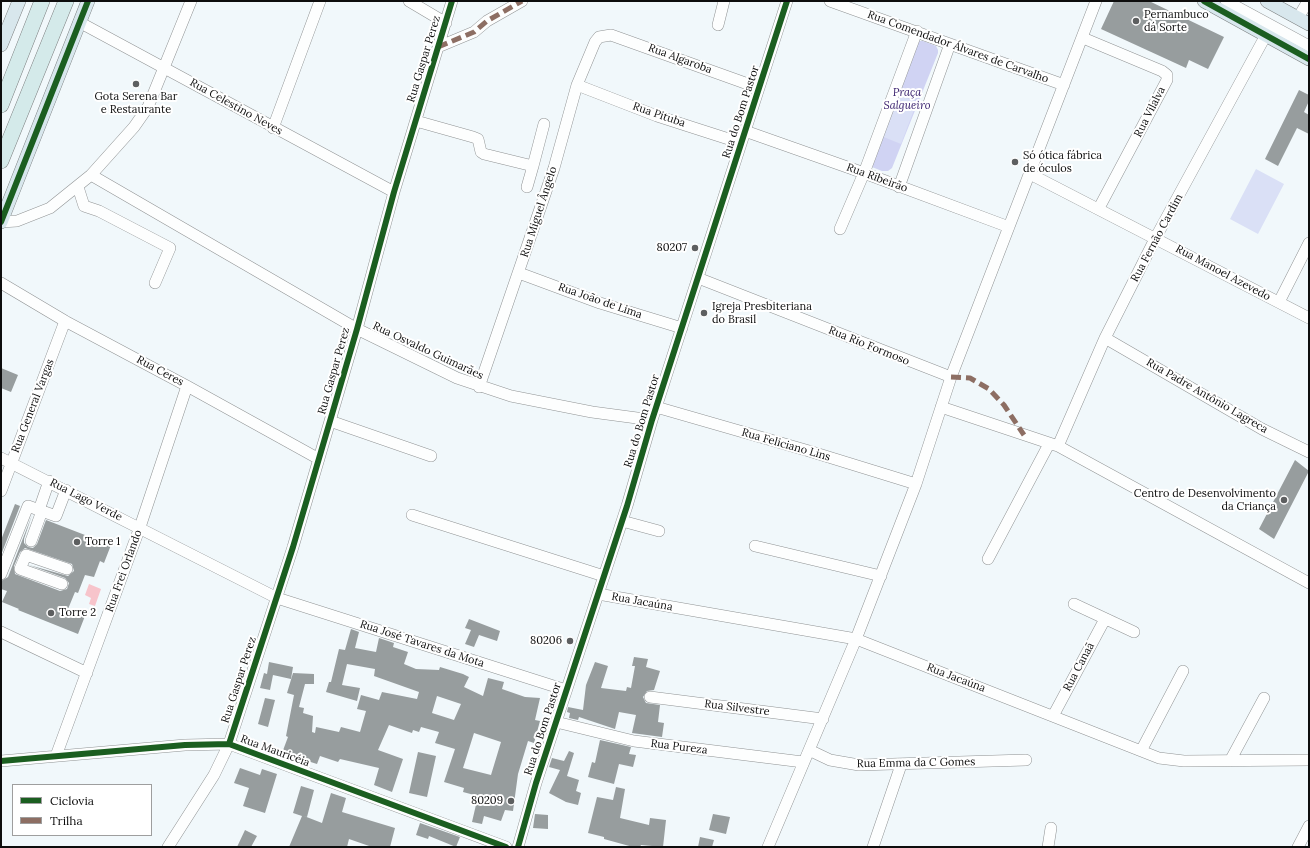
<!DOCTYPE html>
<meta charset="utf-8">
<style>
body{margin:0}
#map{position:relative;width:1310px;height:848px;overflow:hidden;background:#f1f8fb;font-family:Lora,serif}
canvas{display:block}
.frame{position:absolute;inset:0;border:2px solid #0d0d0d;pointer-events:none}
.legend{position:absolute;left:12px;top:784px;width:140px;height:52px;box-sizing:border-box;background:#fff;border:1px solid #9e9e9e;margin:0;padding:5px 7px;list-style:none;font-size:12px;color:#0d0d0d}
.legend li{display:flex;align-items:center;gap:8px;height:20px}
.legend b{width:20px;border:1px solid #9e9e9e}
</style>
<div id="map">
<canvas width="1310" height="848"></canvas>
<div class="frame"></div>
<ul class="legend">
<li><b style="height:5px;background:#1b5e20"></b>Ciclovia</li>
<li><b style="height:5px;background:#8d6e63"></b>Trilha</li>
</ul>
</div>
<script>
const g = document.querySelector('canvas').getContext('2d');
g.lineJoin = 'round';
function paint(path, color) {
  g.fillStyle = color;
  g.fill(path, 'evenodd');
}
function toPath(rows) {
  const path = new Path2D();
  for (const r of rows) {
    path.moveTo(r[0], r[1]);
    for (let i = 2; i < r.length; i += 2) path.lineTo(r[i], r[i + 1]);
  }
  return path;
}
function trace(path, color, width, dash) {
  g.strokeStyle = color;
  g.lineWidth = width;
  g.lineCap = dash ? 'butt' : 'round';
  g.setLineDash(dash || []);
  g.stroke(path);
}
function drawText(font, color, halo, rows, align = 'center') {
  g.font = font + ' Lora,serif';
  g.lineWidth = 4;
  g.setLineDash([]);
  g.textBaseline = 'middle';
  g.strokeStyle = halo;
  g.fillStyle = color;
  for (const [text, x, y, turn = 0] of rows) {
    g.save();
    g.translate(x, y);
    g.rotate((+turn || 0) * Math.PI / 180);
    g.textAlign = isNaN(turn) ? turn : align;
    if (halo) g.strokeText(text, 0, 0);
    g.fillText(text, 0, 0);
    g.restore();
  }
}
const green = toPath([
 [919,41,923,41,936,46,938,50,938,53,892,168,888,171,882,171,872,167]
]);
const pitch = toPath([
 [898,95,917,102,901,144,881,136],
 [1256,169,1284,184,1258,234,1230,219]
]);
const water = toPath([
 [89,584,101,589,95,606,89,604,91,598,85,595]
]);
const building = toPath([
 [1114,1,1149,1,1224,37,1208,69,1189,60,1186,68,1101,29],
 [1299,90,1309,95,1309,101,1304,112,1309,115,1309,134,1297,128,1278,166,1265,159],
 [1,368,18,375,11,392,1,388],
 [1295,460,1309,471,1274,539,1259,529],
 [15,504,20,506,1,555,1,540],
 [32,515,24,539,24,543,28,547,33,548,37,544,46,520,111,545,104,563,100,561,94,577,85,575,78,593,75,592,68,609,85,616,78,634,18,610,19,609,2,602,7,591,1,589,1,581,8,577],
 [25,548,72,564,74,571,68,576,29,565,65,578,69,583,67,589,60,591,15,574,14,566,20,552],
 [469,619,500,631,497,641,479,635,474,647,465,644,471,630,465,628],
 [351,629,359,632,355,648,376,652,379,638,394,643,393,647,408,652,404,664,416,669,439,670,440,667,463,674,469,677,464,687,483,696,488,678,504,682,502,689,525,697,540,698,535,720,540,721,534,743,528,741,518,774,513,811,505,810,501,821,484,816,482,824,472,822,478,796,463,792,464,788,444,782,455,749,435,743,439,732,421,727,419,732,413,730,412,733,389,725,378,750,403,759,392,792,374,785,379,768,340,759,338,762,320,756,317,764,282,753,288,737,286,736,294,695,287,693,293,673,314,674,314,684,305,684,299,707,304,708,303,713,313,716,312,732,315,733,316,727,339,732,341,727,360,732,366,711,357,709,361,695,379,700,382,692,417,699,419,692,374,676,375,669,347,664,342,685,360,688,357,701,326,692,329,682,331,682,339,649,345,650],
 [437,696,461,704,454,720,432,713],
 [474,733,501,742,491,775,463,768],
 [634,657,648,659,646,667,660,671,654,690,647,691,643,697,646,703,660,705,658,722,664,723,662,737,632,733,636,715,619,712,615,729,579,717,578,720,569,718,570,713,567,712,568,707,583,710,586,685,595,662,608,666,601,688,626,691,627,687,631,688,635,666,632,666],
 [269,662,293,667,291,679,273,675,270,690,260,688,264,673,267,674],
 [265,698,275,700,268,727,258,724],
 [600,740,631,747,629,754,636,755,633,767,619,764,614,784,588,777,592,762,595,763],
 [569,751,574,753,567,776,579,780,576,791,581,793,578,805,566,802,549,793,560,770,549,767,552,758,564,761],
 [418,752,436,756,427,797,409,793],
 [240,768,260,775,262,769,277,774,265,813,243,806,249,788,234,783],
 [301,786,314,790,307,817,304,816,322,823,331,793,346,798,342,812,395,828,390,847,372,847,349,839,347,847,289,847,302,816,293,813],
 [616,787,625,789,620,818,649,825,650,818,666,820,663,847,641,845,640,847,633,847,604,839,604,837,588,833,597,797,613,800],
 [535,814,548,815,548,829,533,828],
 [713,814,730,817,726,834,709,830],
 [420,823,460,837,456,847,429,836,428,839,416,835],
 [245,830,257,836,251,847,237,847],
 [700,837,714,840,712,847,698,847]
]);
const minor = toPath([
 [409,1,446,23],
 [830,1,1064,85],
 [1226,1,1309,46],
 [1298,18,1308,1],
 [79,22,394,192],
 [718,25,724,1],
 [1083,38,1162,71,1167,75,1167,80,1099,208],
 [438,47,474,32,487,21,522,1],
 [577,85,657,116,741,143],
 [416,121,473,137,478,139,481,152,484,154,533,166,544,124],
 [273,128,320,1],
 [745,131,864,173,1009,227],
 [1030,174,1309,318],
 [91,175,357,329,457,378,511,396,592,412,652,420],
 [78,187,84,206,99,211,170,248,155,283],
 [527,187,533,166],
 [899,187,950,44],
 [1,222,17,221,50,208,91,175,134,127,148,107,191,1],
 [840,229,864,173,917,31],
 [519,273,600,303,682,328],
 [698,278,951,377],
 [1,283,65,321,187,386,319,459],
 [1279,302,1309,243],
 [1105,338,1262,429,1309,452],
 [479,387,554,168,577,85,595,42,599,37,611,35,759,88],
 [656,407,809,451,916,484],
 [941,407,1058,446,1309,583],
 [330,421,431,456],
 [1058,446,1105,338,1156,237,1266,35],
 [1,458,277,598,566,690],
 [1,491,65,321],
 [39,510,56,516,66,490],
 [412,515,604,576],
 [622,521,659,531],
 [31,541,42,511],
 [755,546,881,576],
 [988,559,1049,444],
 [1,574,28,506,39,510,49,481],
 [62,584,20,569,26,555,67,569],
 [598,594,856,639,1159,758,1184,761,1309,760],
 [1074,604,1134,632],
 [1,632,87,673],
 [650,697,823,719],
 [1053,716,1105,619],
 [556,722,634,741,803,762],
 [809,750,830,760,859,765,1026,760],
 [1141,751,1183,671],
 [56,756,140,527,187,386],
 [1,761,185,745,229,744,506,847],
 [1230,761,1264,698],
 [168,847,214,775,229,744,293,547,357,329,394,192,452,1],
 [518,847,536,783,627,506,652,420,787,1],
 [768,847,856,639,916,484,951,377,1096,1],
 [873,847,901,765],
 [1048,847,1051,828],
 [1298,847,1309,826]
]);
const major = toPath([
 [1204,1,1309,59],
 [1267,1,1309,24],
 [1,45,19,1],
 [1,222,88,1]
]);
const highway = toPath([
 [1,105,42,1],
 [1,161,66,1]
]);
const quiet = toPath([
 [438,47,474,32,487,21,522,1],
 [951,377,970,378,989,389,1004,405,1024,435]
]);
const cycleway = toPath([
 [1204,1,1309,59],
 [1,222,88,1],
 [229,744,293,547,357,329,394,192,452,1],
 [1,761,185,745,229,744,506,847],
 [518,847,536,783,627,506,652,420,787,1]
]);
const markers = [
 [1136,21,4,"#5d5f60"],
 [136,84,4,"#5d5f60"],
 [1015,162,4,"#5d5f60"],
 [695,248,4,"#5d5f60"],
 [704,313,4,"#5d5f60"],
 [1284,500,4,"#5d5f60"],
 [77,542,4,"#5d5f60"],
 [51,613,4,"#5d5f60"],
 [570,641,4,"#5d5f60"],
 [511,801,4,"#5d5f60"]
];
const poiNames = [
 ["Pernambuco",1144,15],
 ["dá Sorte",1144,28],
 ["Gota Serena Bar",136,97,"center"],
 ["e Restaurante",136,110,"center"],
 ["Só ótica fábrica",1023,156],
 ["de óculos",1023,169],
 ["80207",687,248,"right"],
 ["Igreja Presbiteriana",712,307],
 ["do Brasil",712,320],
 ["Centro de Desenvolvimento",1276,494,"right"],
 ["da Criança",1276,507,"right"],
 ["Torre 1",85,542],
 ["Torre 2",59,613],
 ["80206",562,641,"right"],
 ["80209",503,801,"right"]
];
const streetNames = [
 ["Rua Comendador Álvares de Carvalho",958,47,20],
 ["Rua Gaspar Perez",424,59,-73],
 ["Rua Algaroba",680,59,20],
 ["Rua Celestino Neves",236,107,29],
 ["Rua do Bom Pastor",741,112,-72],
 ["Rua Vilalva",1150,112,-63],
 ["Rua Pituba",659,115,19],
 ["Rua Ribeirão",877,178,20],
 ["Rua Miguel Ângelo",539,212,-72],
 ["Rua Fernão Cardim",1157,238,-62],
 ["Rua Manoel Azevedo",1223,273,28],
 ["Rua João de Lima",600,301,19],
 ["Rua Rio Formoso",869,346,22],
 ["Rua Osvaldo Guimarães",428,351,25],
 ["Rua Ceres",160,371,28],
 ["Rua Gaspar Perez",334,371,-74],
 ["Rua Padre Antônio Lagreca",1207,396,30],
 ["Rua General Vargas",33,406,-69],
 ["Rua do Bom Pastor",642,421,-73],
 ["Rua Feliciano Lins",786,445,16],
 ["Rua Lago Verde",86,500,27],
 ["Rua Frei Orlando",124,571,-70],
 ["Rua Jacaúna",642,602,10],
 ["Rua José Tavares da Mota",422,644,18],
 ["Rua Canaã",1079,667,-62],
 ["Rua Jacaúna",956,678,21],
 ["Rua Gaspar Perez",239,680,-72],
 ["Rua Silvestre",737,708,7],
 ["Rua do Bom Pastor",543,729,-72],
 ["Rua Pureza",679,747,7],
 ["Rua Mauricéia",275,751,20],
 ["Rua Emma da C Gomes",916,763,-1]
];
const parkNames = [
 ["Praça",907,93],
 ["Salgueiro",907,106]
];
paint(green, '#d0d3f3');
paint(pitch, '#dae0f6');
paint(water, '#f7c4cb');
paint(building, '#979d9e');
trace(minor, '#909394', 12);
trace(major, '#7d8081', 14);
trace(highway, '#7d8081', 16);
trace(minor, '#fdfefe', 11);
trace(major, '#d8e7ed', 13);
trace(highway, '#d4eaea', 15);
trace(quiet, '#8d6e63', 5, [10, 5]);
trace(cycleway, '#1b5e20', 6);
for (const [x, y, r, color] of markers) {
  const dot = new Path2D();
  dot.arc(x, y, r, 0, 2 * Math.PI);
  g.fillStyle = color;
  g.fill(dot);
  trace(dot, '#fff', 1.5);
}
drawText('11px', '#0d0d0d', '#fff', poiNames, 'left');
drawText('11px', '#0d0d0d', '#fff', streetNames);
drawText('italic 11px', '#331969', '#fff', parkNames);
</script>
